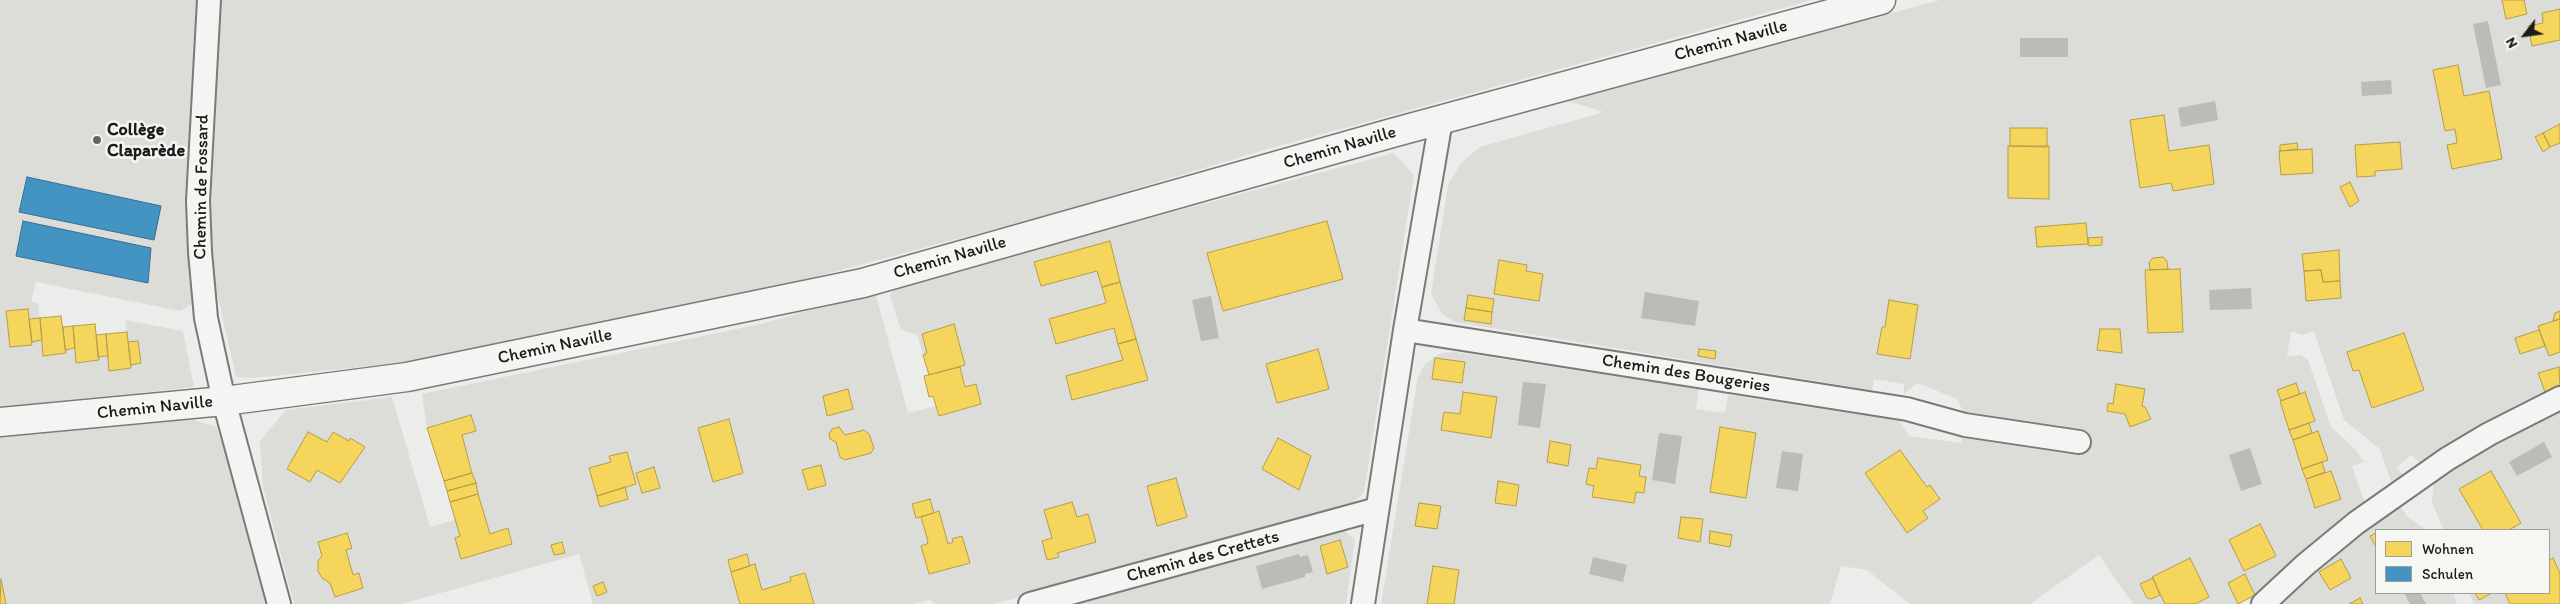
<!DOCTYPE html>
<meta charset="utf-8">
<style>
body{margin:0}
#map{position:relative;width:2560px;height:604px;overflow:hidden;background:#ececea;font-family:Itim,sans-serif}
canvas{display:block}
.legend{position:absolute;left:2375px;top:529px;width:175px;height:65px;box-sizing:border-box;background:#f6f6f2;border:1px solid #9f9f9c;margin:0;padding:6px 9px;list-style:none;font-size:15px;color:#1c1c1c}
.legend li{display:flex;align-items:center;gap:10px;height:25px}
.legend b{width:25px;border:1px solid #9f9f9c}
.north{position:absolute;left:2500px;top:10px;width:50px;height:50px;-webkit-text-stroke:4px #f6f6f2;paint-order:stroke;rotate:240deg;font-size:14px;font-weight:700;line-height:20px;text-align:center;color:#1c1c1c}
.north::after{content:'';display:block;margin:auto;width:18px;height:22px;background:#1c1c1c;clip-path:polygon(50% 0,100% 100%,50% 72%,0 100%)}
</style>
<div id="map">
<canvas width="2560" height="604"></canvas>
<ul class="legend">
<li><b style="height:14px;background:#f6d55c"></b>Wohnen</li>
<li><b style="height:14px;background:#4393c3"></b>Schulen</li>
</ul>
<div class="north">N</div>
</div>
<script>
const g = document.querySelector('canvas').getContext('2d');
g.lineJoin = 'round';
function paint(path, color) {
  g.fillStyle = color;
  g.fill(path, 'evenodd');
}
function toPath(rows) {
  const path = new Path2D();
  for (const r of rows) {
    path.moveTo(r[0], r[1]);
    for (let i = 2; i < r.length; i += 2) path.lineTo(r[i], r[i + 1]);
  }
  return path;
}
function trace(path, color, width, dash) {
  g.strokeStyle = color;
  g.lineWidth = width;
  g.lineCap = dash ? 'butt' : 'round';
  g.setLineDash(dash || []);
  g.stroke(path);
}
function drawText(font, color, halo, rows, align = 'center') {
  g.font = font + ' Itim,sans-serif';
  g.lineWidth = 5;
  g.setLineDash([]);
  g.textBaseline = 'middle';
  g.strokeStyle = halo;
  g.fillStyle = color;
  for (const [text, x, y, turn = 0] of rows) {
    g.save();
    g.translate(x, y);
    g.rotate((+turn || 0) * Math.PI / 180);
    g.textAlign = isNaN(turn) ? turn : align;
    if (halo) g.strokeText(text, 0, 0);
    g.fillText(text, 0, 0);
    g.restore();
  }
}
const built = toPath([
 [0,0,200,0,188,251,189,276,195,302,180,311,36,282,31,302,38,303,43,356,65,353,65,350,75,348,76,363,98,360,98,357,108,356,109,370,131,368,131,365,141,363,138,342,128,342,125,320,183,331,194,387,0,407],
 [217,0,1812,0,1264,150,1058,212,728,300,417,361,254,378,236,377,213,275,208,234],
 [1940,0,2560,0,2560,392,2423,466,2411,455,2397,467,2405,478,2393,487,2380,449,2344,420,2314,331,2302,335,2291,331,2287,356,2301,355,2308,360,2331,427,2354,448,2364,462,2352,466,2366,507,2257,598,2255,595,2238,604,2133,604,2099,555,2030,604,1910,604,1867,570,1841,566,1830,604,1381,604,1418,377,1425,364,1441,353,1454,352,1699,389,1696,409,1725,413,1728,395,1899,421,1909,436,1961,443,1966,417,1957,399,1918,383,1904,394,1904,384,1874,379,1872,390,1455,322,1442,314,1431,294,1448,185,1461,163,1480,147,1604,112,1568,101],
 [1394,153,1414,175,1364,492,1351,505,994,604,935,604,930,600,913,604,593,604,579,554,402,604,294,604,263,487,260,441,286,410,392,397,430,527,455,520,476,483,462,435,476,431,471,415,427,428,422,394,761,324,875,292,908,413,936,406,939,416,981,404,976,384,965,387,960,366,929,375,917,334,901,330,890,296,896,286],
 [2560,409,2560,604,2474,604,2469,593,2549,593,2549,530,2444,530,2432,503,2434,478,2523,425],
 [184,417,216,427,228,456,266,604,0,604,0,437],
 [2398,503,2407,516,2426,530,2376,530,2376,593,2453,593,2457,604,2276,604],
 [1342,529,1355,539,1346,604,1068,604]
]);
const water = toPath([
 [2488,21,2501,85,2486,88,2473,24],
 [2020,38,2068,38,2068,57,2020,57],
 [2391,80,2392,94,2362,96,2361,82],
 [2215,101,2218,120,2181,127,2178,108],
 [2251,288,2252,309,2210,310,2209,290],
 [1645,292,1699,301,1695,326,1641,318],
 [1211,296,1219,338,1201,341,1192,300],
 [1523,382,1546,384,1540,428,1518,425],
 [1659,433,1682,436,1675,484,1652,480],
 [2544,442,2552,457,2517,476,2509,462],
 [2250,448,2262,484,2241,491,2229,455],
 [1782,451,1803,454,1798,491,1776,488],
 [1299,554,1300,557,1308,555,1313,572,1305,574,1305,577,1262,589,1256,566],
 [1593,557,1627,565,1623,582,1589,574],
 [2404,593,2420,593,2426,604,2410,604]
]);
const homes = toPath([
 [2502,0,2524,0,2527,14,2506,19,2502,0],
 [2560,9,2560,40,2532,46,2528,26,2543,23,2542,13,2560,9],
 [2458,65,2464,96,2489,91,2502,159,2452,169,2447,145,2457,143,2455,129,2445,131,2433,70,2458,65],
 [2164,115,2169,151,2209,145,2214,184,2173,191,2171,183,2140,188,2130,120,2164,115],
 [2560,124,2560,143,2550,147,2543,133,2560,124],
 [2010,128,2047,128,2047,147,2010,146,2010,128],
 [2543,133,2550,147,2543,152,2535,137,2543,133],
 [2400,142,2402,169,2375,171,2375,176,2357,177,2355,145,2400,142],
 [2297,143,2298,149,2280,151,2280,145,2297,143],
 [2008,146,2049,146,2049,199,2008,198,2008,146],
 [2312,149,2313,173,2281,175,2279,151,2312,149],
 [2350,182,2359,201,2350,207,2340,187,2350,182],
 [1327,221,1343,279,1223,311,1207,253,1327,221],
 [2086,223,2088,244,2037,247,2035,227,2086,223],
 [2102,237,2102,245,2089,246,2088,238,2102,237],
 [1110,241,1120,282,1102,287,1097,271,1041,286,1034,262,1110,241],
 [2339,250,2340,281,2323,282,2321,270,2304,271,2302,254,2339,250],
 [2163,257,2167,261,2168,269,2150,270,2149,262,2153,258,2163,257],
 [1499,260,1527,265,1526,271,1543,274,1539,301,1494,294,1499,260],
 [2180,269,2183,332,2148,333,2145,270,2180,269],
 [2321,270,2323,282,2340,281,2341,298,2306,301,2304,271,2321,270],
 [1120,282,1136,339,1118,344,1114,328,1056,344,1049,319,1106,303,1102,287,1120,282],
 [1468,295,1494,299,1492,312,1466,308,1468,295],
 [1889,300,1918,305,1910,359,1877,354,1882,327,1885,327,1889,300],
 [1466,308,1492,312,1491,324,1464,320,1466,308],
 [28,309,32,345,10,347,6,311,28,309],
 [2560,311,2560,319,2553,321,2555,313,2560,311],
 [61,316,66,353,43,356,40,318,61,316],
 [40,318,42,340,32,342,29,319,40,318],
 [2560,319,2560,352,2549,356,2538,326,2560,319],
 [95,324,99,360,76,363,73,326,95,324],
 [954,324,965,365,929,375,923,355,927,353,922,334,954,324],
 [73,326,75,348,65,350,63,327,73,326],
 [2100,329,2120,329,2122,353,2097,350,2100,329],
 [2539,330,2545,346,2520,354,2515,338,2539,330],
 [127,332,131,368,109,371,106,334,127,332],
 [2404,333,2424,390,2372,408,2359,370,2353,371,2347,352,2404,333],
 [106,334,108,356,98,357,96,335,106,334],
 [1136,339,1148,380,1072,400,1066,376,1123,360,1118,344,1136,339],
 [138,341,141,363,131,365,128,342,138,341],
 [1318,349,1329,389,1277,403,1266,364,1318,349],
 [1699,349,1716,351,1715,359,1698,356,1699,349],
 [1435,358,1465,362,1462,383,1432,379,1435,358],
 [960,367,965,387,976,384,981,404,939,416,933,396,929,397,924,376,960,367],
 [2559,367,2560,387,2545,392,2538,373,2559,367],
 [2296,383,2300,394,2281,401,2277,390,2296,383],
 [2116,384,2145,389,2142,406,2145,407,2151,419,2130,427,2125,414,2107,411,2108,403,2113,404,2116,384],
 [848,389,853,409,827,416,823,396,848,389],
 [1463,392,1497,397,1491,438,1441,430,1444,412,1460,414,1463,392],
 [2305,392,2315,421,2289,430,2280,401,2305,392],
 [471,415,476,431,462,435,472,473,444,481,427,428,471,415],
 [729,419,743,473,713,482,698,428,729,419],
 [2309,423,2312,433,2293,440,2289,430,2309,423],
 [839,427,845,435,864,430,869,434,874,448,871,453,845,460,840,457,836,442,830,439,829,434,832,429,839,427],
 [1720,427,1756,433,1746,498,1710,492,1720,427],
 [2318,431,2328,460,2302,469,2293,440,2318,431],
 [308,432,327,442,333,432,349,441,350,438,365,447,340,483,317,470,310,482,287,469,308,432],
 [1278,438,1311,456,1299,490,1262,469,1278,438],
 [1550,441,1571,445,1568,466,1547,462,1550,441],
 [1900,450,1927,487,1930,485,1940,499,1923,511,1928,518,1907,533,1865,473,1900,450],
 [627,452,636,484,597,496,589,468,611,462,609,456,627,452],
 [1598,458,1641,465,1639,476,1646,477,1644,493,1636,492,1634,503,1592,497,1594,486,1586,484,1589,468,1596,469,1598,458],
 [2322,462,2325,472,2306,479,2302,469,2322,462],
 [821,465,826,485,808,490,802,470,821,465],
 [654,467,660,488,642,493,636,473,654,467],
 [2331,471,2341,499,2315,508,2306,479,2331,471],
 [2491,471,2521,523,2509,530,2483,530,2459,489,2491,471],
 [472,473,476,483,447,491,444,481,472,473],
 [1176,478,1187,517,1157,526,1147,486,1176,478],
 [1498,481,1519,485,1516,506,1495,503,1498,481],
 [476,483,478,494,450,502,447,491,476,483],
 [625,487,628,499,600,507,597,496,625,487],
 [478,494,490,534,508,528,512,544,461,559,455,538,460,536,450,502,478,494],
 [930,499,934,513,916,518,912,504,930,499],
 [1072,502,1077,517,1088,514,1096,542,1057,553,1059,557,1047,560,1042,541,1052,538,1044,510,1072,502],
 [1419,503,1441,506,1437,529,1415,526,1419,503],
 [939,511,948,544,953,542,952,539,962,536,970,563,929,574,921,546,927,544,928,541,921,517,939,511],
 [1681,517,1703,519,1700,542,1678,538,1681,517],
 [2260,524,2276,556,2244,571,2229,540,2260,524],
 [1710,531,1732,535,1730,547,1709,543,1710,531],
 [347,533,352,548,346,550,353,575,359,573,363,588,335,597,330,583,322,578,318,571,318,561,322,556,318,542,347,533],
 [2376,533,2376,547,2370,536,2376,533],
 [1340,540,1348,567,1327,574,1320,546,1340,540],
 [562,542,565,553,554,555,551,545,562,542],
 [747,554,750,566,731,572,728,560,747,554],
 [2190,558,2209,597,2195,604,2165,604,2152,577,2190,558],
 [2553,558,2560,573,2560,604,2510,604,2505,593,2549,593,2549,560,2553,558],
 [2341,559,2351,578,2330,590,2319,572,2341,559],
 [755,564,762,590,791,581,790,577,805,573,814,604,740,604,731,572,755,564],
 [1433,566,1459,570,1454,604,1427,604,1433,566],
 [2245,574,2255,595,2238,604,2228,583,2245,574],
 [2153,578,2160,595,2151,599,2147,598,2140,584,2153,578],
 [1,579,6,604,0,604,1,579],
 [603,582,607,592,597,596,593,586,603,582],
 [2475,593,2492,593,2479,600,2475,593],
 [2360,598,2363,604,2349,604,2360,598]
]);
const schools = toPath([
 [27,177,161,206,154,240,19,212,27,177],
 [23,221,151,248,148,283,16,256,23,221]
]);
const minor = toPath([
 [209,0,198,201,200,252,206,318,224,401,279,604],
 [1405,330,1907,409,1965,425,2079,442],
 [1030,604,1377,509],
 [1363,604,1405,330,1441,120],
 [2263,604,2305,565,2356,523,2447,459,2489,434,2560,398]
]);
const tertiary = toPath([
 [0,422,224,401,407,377,863,283,1392,133,1881,0]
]);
const markers = [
 [97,140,5,"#656564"]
];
const streetNames = [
 ["Chemin Naville",1731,41,-15],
 ["Chemin Naville",1340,148,-16],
 ["Chemin de Fossard",202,187,-89],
 ["Chemin Naville",950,258,-16],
 ["Chemin Naville",555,347,-12],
 ["Chemin des Bougeries",1686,374,9],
 ["Chemin Naville",155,408,-6],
 ["Chemin des Crettets",1203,557,-15]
];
const poiNames = [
 ["Collège",107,130],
 ["Claparède",107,151]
];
paint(built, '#dcdcd9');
paint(water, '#bbbbb8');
paint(homes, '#f6d55c');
trace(homes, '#b59e49', 1);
paint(schools, '#4393c3');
trace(schools, '#376f91', 1);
trace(minor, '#7a7a79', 26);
trace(tertiary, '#7a7a79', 31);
trace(minor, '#f4f4f2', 22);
trace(tertiary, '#f4f4f2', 28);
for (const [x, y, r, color] of markers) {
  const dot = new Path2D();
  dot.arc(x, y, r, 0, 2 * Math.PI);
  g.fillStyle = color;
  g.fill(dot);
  trace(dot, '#f6f6f2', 2);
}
drawText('18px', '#1c1c1c', '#f6f6f2', streetNames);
drawText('bold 18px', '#1c1c1c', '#f6f6f2', poiNames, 'left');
</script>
